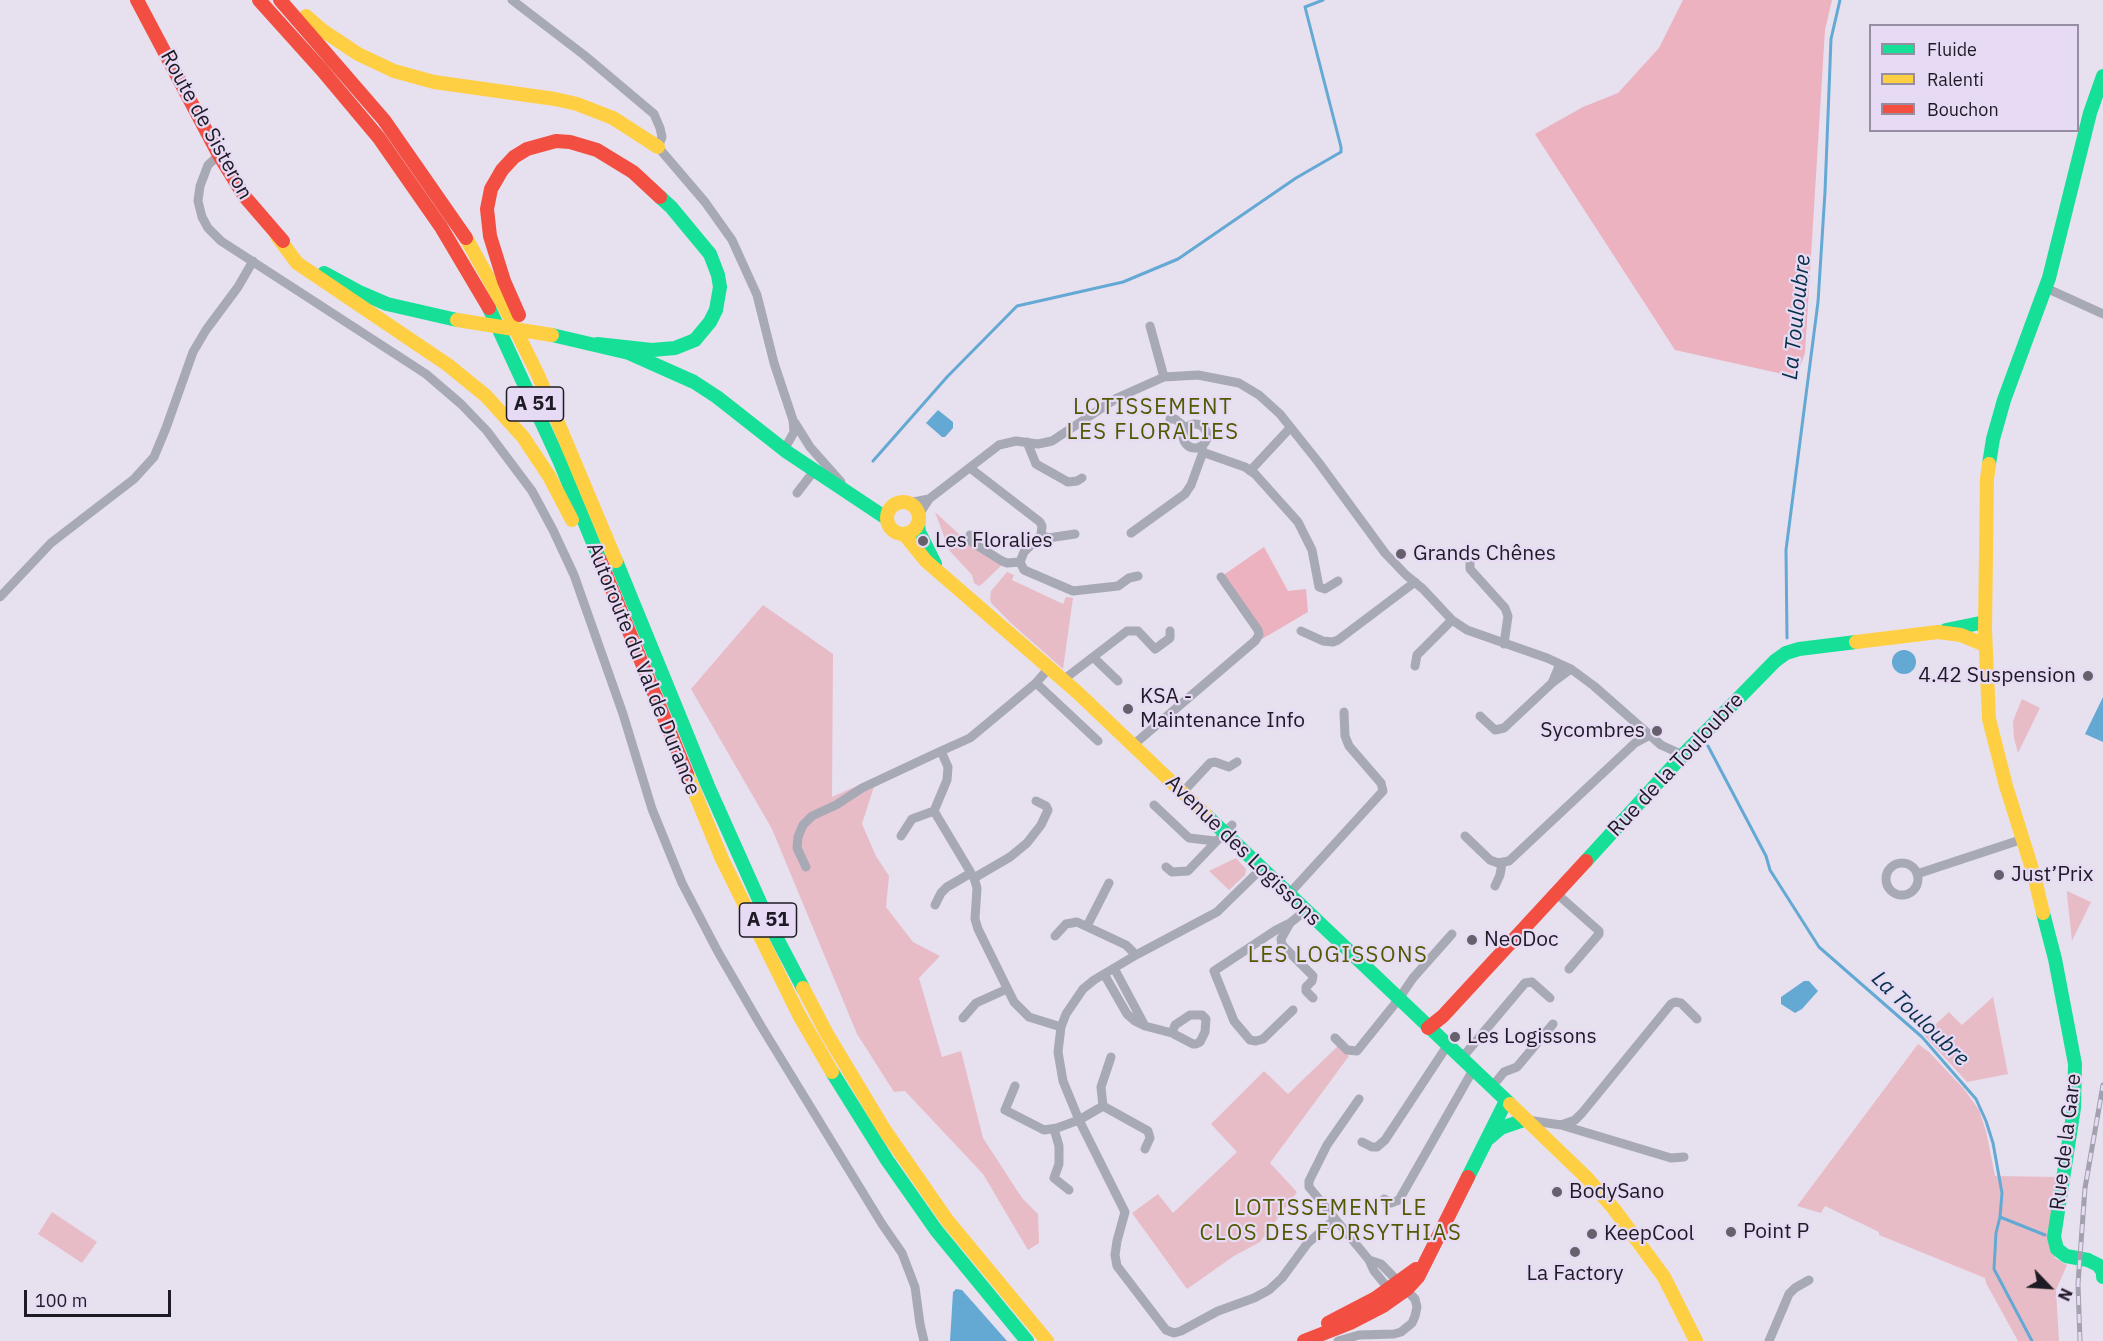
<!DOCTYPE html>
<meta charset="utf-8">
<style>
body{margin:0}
#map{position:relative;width:2103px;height:1341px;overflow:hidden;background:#e7e0ee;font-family:"IBM Plex Sans",sans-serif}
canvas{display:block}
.legend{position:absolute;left:1869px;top:24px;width:210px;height:108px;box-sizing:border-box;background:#e6daf4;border:2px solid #968ea1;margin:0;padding:8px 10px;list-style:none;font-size:18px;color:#1f1b24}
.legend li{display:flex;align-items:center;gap:12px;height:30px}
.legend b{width:30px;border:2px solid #968ea1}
.north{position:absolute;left:2019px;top:1257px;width:60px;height:60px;-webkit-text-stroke:4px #e6daf4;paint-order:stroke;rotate:115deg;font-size:16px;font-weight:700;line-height:24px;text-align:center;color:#1f1b24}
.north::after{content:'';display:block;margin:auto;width:21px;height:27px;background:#1f1b24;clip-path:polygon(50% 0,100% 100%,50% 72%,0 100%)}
.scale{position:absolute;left:24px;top:1290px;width:147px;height:27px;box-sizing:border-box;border:3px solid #1f1b24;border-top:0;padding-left:8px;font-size:18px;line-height:21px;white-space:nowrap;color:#1f1b24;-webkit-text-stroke:4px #e6daf4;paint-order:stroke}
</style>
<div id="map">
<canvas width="2103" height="1341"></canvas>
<ul class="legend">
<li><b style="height:8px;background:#16e098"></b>Fluide</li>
<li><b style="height:8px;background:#ffcf43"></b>Ralenti</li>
<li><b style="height:8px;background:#f24e42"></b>Bouchon</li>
</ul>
<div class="north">N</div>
<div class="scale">100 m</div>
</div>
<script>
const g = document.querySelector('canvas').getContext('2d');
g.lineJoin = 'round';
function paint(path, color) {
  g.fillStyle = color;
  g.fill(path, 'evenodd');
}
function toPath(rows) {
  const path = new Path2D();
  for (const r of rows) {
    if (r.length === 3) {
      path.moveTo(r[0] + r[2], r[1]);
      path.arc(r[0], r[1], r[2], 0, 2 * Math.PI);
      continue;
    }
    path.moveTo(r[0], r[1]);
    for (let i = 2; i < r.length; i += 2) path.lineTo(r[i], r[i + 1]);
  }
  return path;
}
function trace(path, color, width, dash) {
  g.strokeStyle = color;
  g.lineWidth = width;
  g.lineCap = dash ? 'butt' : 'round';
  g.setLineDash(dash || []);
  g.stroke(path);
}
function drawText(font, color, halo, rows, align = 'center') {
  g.font = font + ' "IBM Plex Sans",sans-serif';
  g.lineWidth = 4.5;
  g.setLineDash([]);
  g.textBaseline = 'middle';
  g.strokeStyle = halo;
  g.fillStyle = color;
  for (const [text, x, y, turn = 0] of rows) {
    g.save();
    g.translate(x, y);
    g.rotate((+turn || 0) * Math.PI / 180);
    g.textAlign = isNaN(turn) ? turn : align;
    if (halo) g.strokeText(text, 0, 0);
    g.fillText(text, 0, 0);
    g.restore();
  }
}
const green = toPath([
 [935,512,961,536,961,542,970,545,1002,565,982,584,979,586,974,583,972,575,949,550],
 [1007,572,1014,575,1012,580,1063,604,1066,597,1073,598,1063,669,1011,623,992,604,990,600,991,591],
 [763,605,833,654,832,797,877,777,862,824,876,856,889,876,886,907,913,942,940,956,919,978,942,1057,961,1051,983,1138,1022,1198,1038,1214,1039,1243,1028,1250,983,1174,905,1091,894,1092,857,1034,772,829,691,689],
 [2022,699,2040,708,2018,753,2014,738,2013,721],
 [1236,858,1246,869,1245,875,1229,890,1209,871],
 [2067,891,2091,902,2072,941,2067,895],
 [1993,997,2008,1074,1967,1082,1924,1035,1949,1012,1962,1025],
 [1918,1044,1929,1052,1964,1089,1979,1110,1986,1131,1995,1176,2058,1177,2051,1247,2055,1258,2067,1265,2056,1290,2059,1341,2018,1341,1986,1283,1985,1278,1879,1235,1879,1232,1825,1206,1821,1213,1797,1206],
 [1338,1046,1349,1056,1270,1163,1297,1192,1260,1242,1234,1256,1187,1289,1132,1213,1158,1194,1173,1213,1237,1152,1211,1124,1264,1071,1288,1094],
 [52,1212,97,1242,82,1263,38,1234]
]);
const forest = toPath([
 [1683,0,1832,0,1825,30,1805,353,1796,377,1675,350,1535,134,1583,107,1618,93,1659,48],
 [1264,547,1288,591,1306,589,1308,612,1262,639,1222,576]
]);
const water = toPath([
 [938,410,953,422,953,428,945,437,942,437,926,423],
 [1904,662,12],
 [2103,697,2103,742,2085,734],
 [1804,981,1809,981,1818,991,1802,1009,1795,1013,1781,1004,1781,997],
 [956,1289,962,1290,1007,1341,950,1341,953,1292]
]);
const stream = toPath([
 [873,461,947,377,1017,306,1123,282,1178,259,1296,178,1341,152,1341,147,1305,7,1323,0],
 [1787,638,1786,550,1818,302,1825,192,1831,39,1840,0],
 [1708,746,1766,856,1770,870,1819,947,1922,1037,1976,1099,1986,1121,1993,1143,2002,1193,2000,1217,1996,1233,1994,1269,2032,1341],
 [2000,1217,2045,1235]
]);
const street = toPath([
 [512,0,584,55,654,114,660,128,662,137,658,147,705,202,732,240,757,295,774,363,793,420,794,432,784,450],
 [219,155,208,165,200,186,198,201,202,217,208,228,221,241,426,374,461,404,487,431,532,491,553,530,574,575,623,714,652,809,682,883,718,952,761,1026,882,1224,902,1253,915,1287,920,1324,924,1341],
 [2046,288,2103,314],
 [1150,326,1164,377],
 [1170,419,1175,419,1186,428],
 [795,423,810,447,841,482],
 [1195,436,12],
 [1027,442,1036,464,1068,482,1077,481,1082,478],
 [1199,447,1205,453,1245,467,1255,474,1298,522,1312,550,1319,587,1325,589,1338,581],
 [970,468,1040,522,1042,526,1041,535,1024,552,1020,562],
 [1250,471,1290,428],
 [797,493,814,471],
 [908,503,929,499],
 [918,516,929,499,999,445,1016,441,1038,444,1052,441,1117,398,1164,377,1198,375,1239,383,1259,395,1280,414,1319,463,1385,553,1406,575,1423,589,1452,620,1467,630,1547,658,1571,669,1594,686,1661,745,1683,755],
 [1131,533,1185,494,1191,485,1203,452],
 [970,535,970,541,1002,561,1007,563,1020,562],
 [1041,535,1048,538,1075,534],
 [1470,559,1470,569,1505,608,1508,616,1504,644],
 [1020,562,1024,570,1073,591,1118,586,1129,578,1138,576],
 [0,597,51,543,134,479,154,457,166,428,193,352,206,330,238,287,253,261],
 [1301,631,1323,641,1333,642,1338,640,1415,582],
 [1093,657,1118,681],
 [1560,664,1552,683,1571,669],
 [1415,666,1417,655,1452,620],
 [1049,668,1036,683,970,738,941,751,948,767,947,780,934,811,974,878,977,888,975,919,978,929,1014,1002,1029,1017,1061,1027],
 [1063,680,1127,631,1138,631,1155,649,1170,638,1170,631],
 [1036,683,1098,741],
 [1480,716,1495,730,1504,728,1552,683],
 [1132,746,1255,641,1259,635,1258,630,1221,577],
 [1182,793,1210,763,1215,762,1229,767,1237,762],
 [1154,805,1189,838,1215,841],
 [901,836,912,819,934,811],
 [1465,836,1490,860,1498,863,1509,861,1635,743,1650,735],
 [1902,879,16],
 [806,867,797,848,798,837,803,825,812,816,836,805,862,788,941,751],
 [1166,867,1172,872,1188,871,1232,825],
 [1261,869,1217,912,1136,955,1094,980,1083,989,1066,1014,1061,1027,1058,1052,1063,1081,1079,1120,1125,1212,1117,1241,1115,1255,1117,1266,1166,1330,1174,1333,1181,1331,1218,1311,1254,1298,1269,1290,1282,1278,1307,1244,1335,1219],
 [1917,874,2023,839],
 [974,878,1010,857,1027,843,1041,825,1048,810,1046,806,1036,801],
 [1495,886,1500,875,1502,863],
 [1556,893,1599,931,1599,934,1569,969],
 [1288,895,1383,791,1381,783,1349,746,1345,736,1344,712],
 [935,905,941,893,947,887,971,873],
 [1305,911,1290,923,1281,939,1282,945,1313,976,1312,981,1306,987,1306,991,1313,998],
 [1290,923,1276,930,1214,971,1234,1021,1250,1040,1256,1041,1263,1039,1293,1010],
 [1087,926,1109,883],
 [1055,936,1066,924,1077,922,1126,945,1136,955],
 [1114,968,1145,1026],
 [1104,974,1127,1014,1135,1021,1145,1026,1172,1033,1193,1044,1196,1044,1200,1042,1205,1032,1206,1019,1202,1015,1190,1015,1175,1025,1172,1033],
 [963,1018,976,1003,1007,989],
 [1335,1038,1347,1050,1357,1051,1398,1000,1413,978,1452,934],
 [1461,1059,1525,983,1532,982,1550,998],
 [1015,1086,1005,1110,1044,1130,1057,1128,1079,1120,1103,1106,1148,1131,1150,1138,1145,1149],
 [1491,1088,1504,1072,1517,1067,1553,1024],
 [1359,1099,1327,1145,1309,1181,1309,1187,1369,1260,1374,1271,1392,1293],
 [1103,1106,1101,1087,1111,1057],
 [1527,1120,1561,1125,1671,1158,1684,1157],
 [1561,1125,1575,1120,1582,1113,1671,1004,1675,1002,1681,1003,1697,1019],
 [1054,1129,1059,1146,1059,1164,1054,1178,1069,1190],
 [1362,1142,1372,1147,1377,1147,1385,1140,1447,1046],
 [1384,1199,1391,1203,1399,1200,1473,1070],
 [1338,1341,1359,1335,1394,1334,1401,1332,1412,1323,1415,1316,1417,1307,1415,1299,1381,1264,1369,1260],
 [1769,1341,1789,1294,1795,1288,1809,1280]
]);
const fast = toPath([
 [324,273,359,292,387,304,457,320],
 [489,308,560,462,600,560],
 [552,335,629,353,694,382,717,397,787,452,886,518],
 [597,344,652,350,675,348,695,340,710,322,716,310,720,287,718,275,710,254,671,207,660,197],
 [1989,464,1993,439,2004,400,2049,278,2090,113,2103,76],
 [918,524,919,532,935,564],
 [616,561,708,786,772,929,803,988],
 [1946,630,1985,622],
 [1206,815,1510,1104],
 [1586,861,1683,755,1775,661,1786,653,1799,649,1856,642],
 [2043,913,2055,959,2075,1064,2074,1108,2054,1237,2057,1249,2066,1256,2088,1260,2098,1265,2103,1272,2103,1277],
 [832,1072,887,1160,936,1230,1027,1341],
 [1488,1139,1501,1128,1524,1120],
 [1468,1177,1506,1101]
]);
const slow = toPath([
 [306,16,322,30,358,54,394,71,434,82,555,99,577,104,613,118,658,147],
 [277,236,297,263,448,365,486,396,523,437,549,476,572,520],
 [466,238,505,308,538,375,616,561],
 [1989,464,1987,479,1985,630,1989,719,2006,786,2034,875,2043,913],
 [903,518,16],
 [904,534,926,561,1077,692,1206,815],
 [1856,642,1938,632,1961,635,1985,645],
 [687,774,722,859,799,1015,832,1072],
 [803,988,827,1034,884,1129,947,1220,1047,1341],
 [1510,1104,1587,1178,1614,1209,1664,1277,1696,1341]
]);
const jam = toPath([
 [137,0,219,155,245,197,283,241],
 [259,0,322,70,379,138,441,227,489,308],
 [280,0,384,120,466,238],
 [519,315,504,281,490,236,487,209,491,189,502,170,514,157,527,149,556,141,570,142,597,150,633,172,660,197],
 [600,560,687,774],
 [1428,1028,1443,1016,1586,861],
 [1328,1323,1376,1298,1416,1269],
 [1304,1341,1350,1323,1383,1306,1407,1289,1418,1277,1468,1177]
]);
const rail = toPath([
 [2080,1341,2078,1284,2085,1188,2103,1085]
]);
const slowBridge = toPath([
 [457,320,552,335]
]);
const markers = [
 [923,541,6,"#65606b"],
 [1401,554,6,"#65606b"],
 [2088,676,6,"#65606b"],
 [1128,709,6,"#65606b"],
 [1657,731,6,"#65606b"],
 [1999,875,6,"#65606b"],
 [1472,940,6,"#65606b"],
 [1455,1037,6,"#65606b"],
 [1557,1192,6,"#65606b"],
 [1731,1232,6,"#65606b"],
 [1592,1234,6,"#65606b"],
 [1575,1252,6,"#65606b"]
];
const shields = [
 [535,404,57],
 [768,920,57]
];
const shieldNames = [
 ["A 51",535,404],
 ["A 51",768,920]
];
const streetNames = [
 ["Route de Sisteron",206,125,61],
 ["Autoroute du Val de Durance",643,669,68],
 ["Rue de la Touloubre",1676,765,-47],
 ["Avenue des Logissons",1243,851,44],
 ["Rue de la Gare",2066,1142,-83]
];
const poiNames = [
 ["Les Floralies",935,541],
 ["Grands Chênes",1413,554],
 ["4.42 Suspension",2076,676,"right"],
 ["KSA -",1140,697],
 ["Maintenance Info",1140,721],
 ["Sycombres",1645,731,"right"],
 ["Just’Prix",2011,875],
 ["NeoDoc",1484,940],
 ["Les Logissons",1467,1037],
 ["BodySano",1569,1192],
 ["Point P",1743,1232],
 ["KeepCool",1604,1234],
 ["La Factory",1575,1274,"center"]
];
const waterNames = [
 ["La Touloubre",1797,317,-84],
 ["La Touloubre",1920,1019,44]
];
const neighbourhoodNames = [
 ["LOTISSEMENT",1153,408],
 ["LES FLORALIES",1153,433],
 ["LES LOGISSONS",1338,956],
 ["LOTISSEMENT LE",1331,1209],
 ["CLOS DES FORSYTHIAS",1331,1234]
];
paint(green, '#e8bcc6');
paint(forest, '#ecb2bf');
paint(water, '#64a9d4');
trace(stream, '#64a9d4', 3);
trace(street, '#a7a9b5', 9);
trace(fast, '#16e098', 14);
trace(slow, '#ffcf43', 14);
trace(jam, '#f24e42', 14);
trace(rail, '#a3a1ad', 5);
trace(rail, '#e6daf4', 3, [9]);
trace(slowBridge, '#ffcf43', 14);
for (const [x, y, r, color] of markers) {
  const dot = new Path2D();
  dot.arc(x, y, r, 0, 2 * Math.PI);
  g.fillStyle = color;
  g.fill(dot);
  trace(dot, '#e6daf4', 2);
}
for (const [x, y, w] of shields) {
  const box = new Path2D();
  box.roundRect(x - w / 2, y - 17, w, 34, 4.5);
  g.fillStyle = '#e6daf4';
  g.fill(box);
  trace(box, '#1f1b24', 1.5);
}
drawText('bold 20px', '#1f1b24', null, shieldNames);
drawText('21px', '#1f1b24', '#e6daf4', streetNames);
drawText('21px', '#1f1b24', '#e6daf4', poiNames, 'left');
drawText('italic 22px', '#063148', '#e6daf4', waterNames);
g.letterSpacing = '1.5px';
drawText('22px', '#525901', '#e6daf4', neighbourhoodNames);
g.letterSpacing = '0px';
</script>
